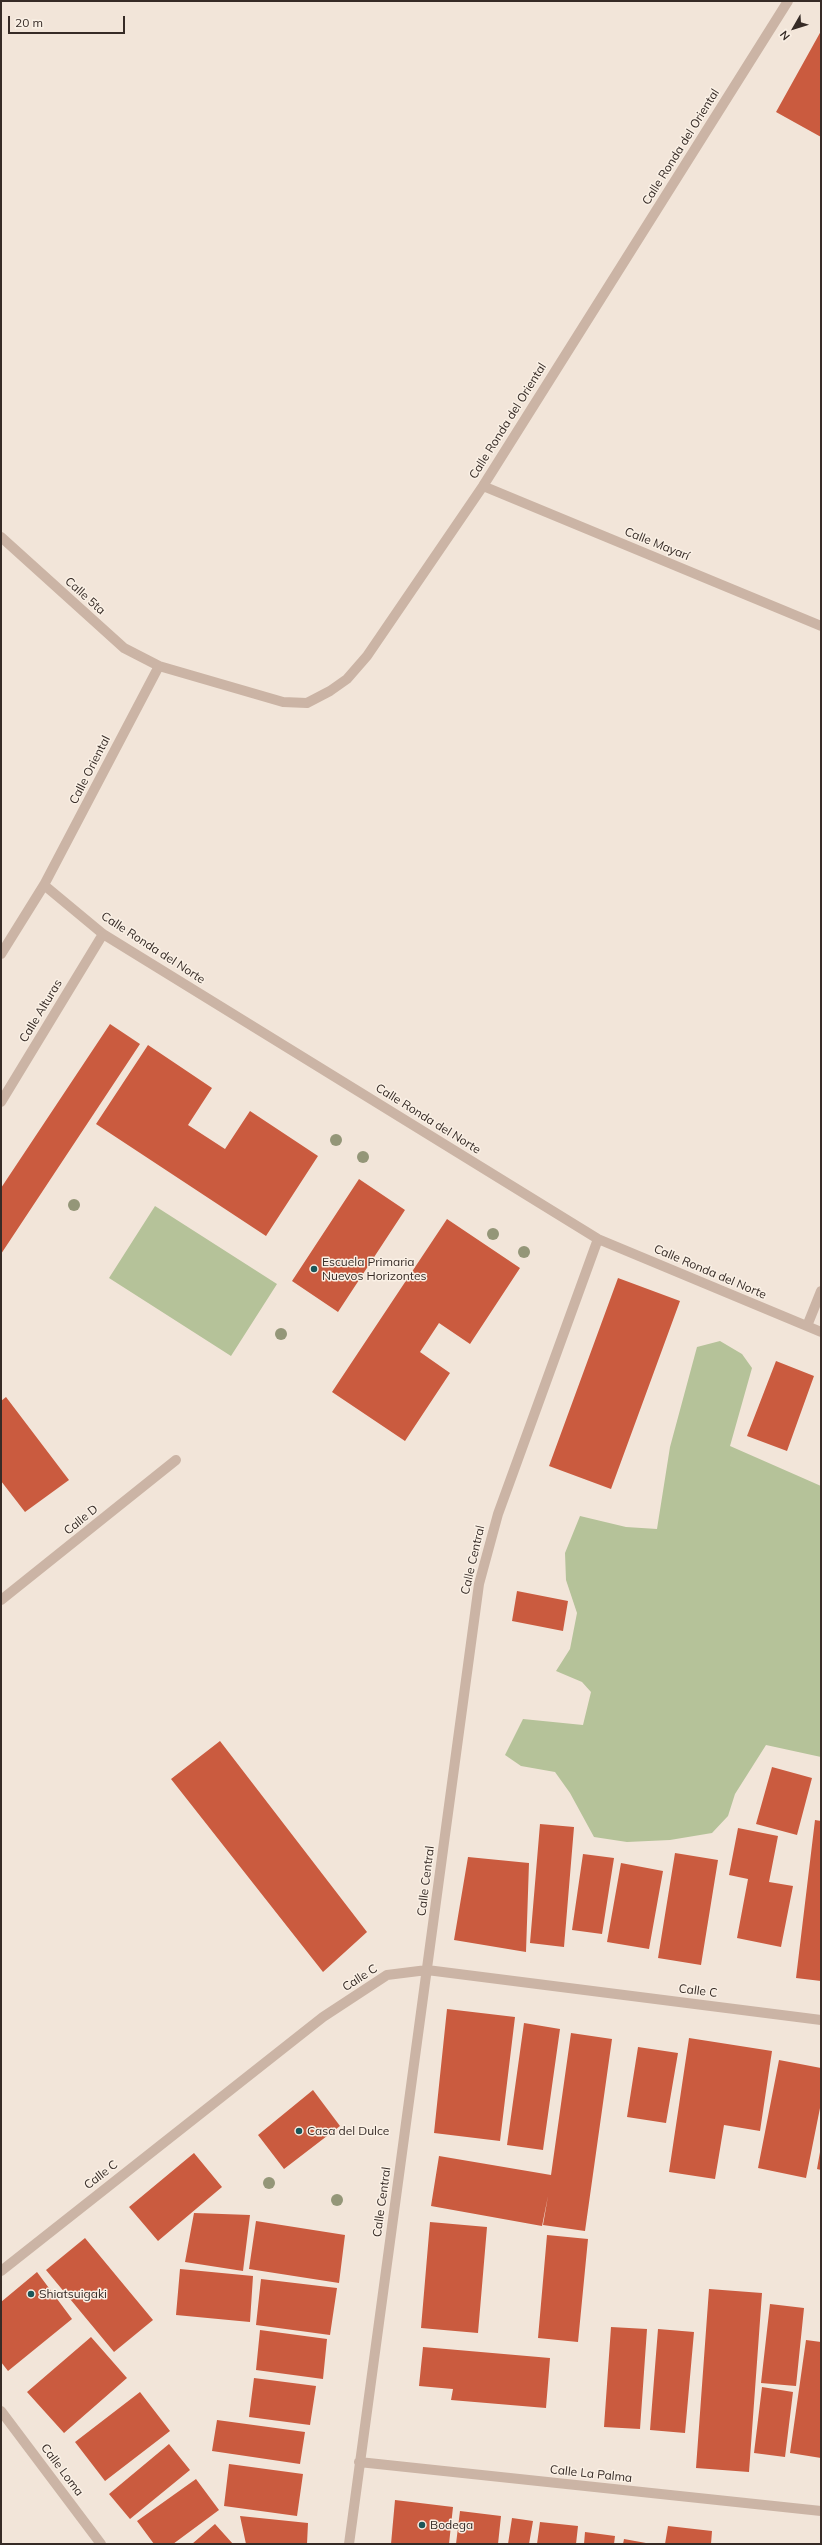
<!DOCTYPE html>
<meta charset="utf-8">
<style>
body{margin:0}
#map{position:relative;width:822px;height:2545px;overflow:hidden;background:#f2e5d9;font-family:Mulish,sans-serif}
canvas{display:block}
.frame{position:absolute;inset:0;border:2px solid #362b26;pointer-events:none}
.north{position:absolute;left:774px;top:8px;width:40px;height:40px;-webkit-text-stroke:3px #faf0e5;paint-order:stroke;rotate:231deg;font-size:11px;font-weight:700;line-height:16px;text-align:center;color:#362b26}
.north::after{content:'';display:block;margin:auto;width:14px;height:18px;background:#362b26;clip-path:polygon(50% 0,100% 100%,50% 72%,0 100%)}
.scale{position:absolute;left:8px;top:16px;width:117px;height:18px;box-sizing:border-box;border:2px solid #362b26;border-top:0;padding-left:5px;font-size:12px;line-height:14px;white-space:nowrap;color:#362b26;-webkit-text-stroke:3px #faf0e5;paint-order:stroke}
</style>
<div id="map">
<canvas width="822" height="2545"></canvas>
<div class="frame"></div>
<div class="north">N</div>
<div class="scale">20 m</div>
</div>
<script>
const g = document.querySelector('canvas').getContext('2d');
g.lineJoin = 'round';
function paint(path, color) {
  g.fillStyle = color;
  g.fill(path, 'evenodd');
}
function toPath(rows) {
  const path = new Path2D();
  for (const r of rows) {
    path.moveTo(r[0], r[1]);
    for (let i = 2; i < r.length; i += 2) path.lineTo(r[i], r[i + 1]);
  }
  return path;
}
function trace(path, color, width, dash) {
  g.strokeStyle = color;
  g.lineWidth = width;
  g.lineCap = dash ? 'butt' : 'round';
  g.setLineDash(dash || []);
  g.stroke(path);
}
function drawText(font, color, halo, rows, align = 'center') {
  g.font = font + ' Mulish,sans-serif';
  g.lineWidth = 3;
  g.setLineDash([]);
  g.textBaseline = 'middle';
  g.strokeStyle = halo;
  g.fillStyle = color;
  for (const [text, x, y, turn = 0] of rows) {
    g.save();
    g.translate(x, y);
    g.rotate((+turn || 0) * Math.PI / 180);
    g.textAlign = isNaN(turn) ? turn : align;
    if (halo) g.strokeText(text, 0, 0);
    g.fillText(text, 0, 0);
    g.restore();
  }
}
const green = toPath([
 [155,1206,277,1284,231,1356,109,1278],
 [720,1341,742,1354,752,1368,730,1446,821,1486,821,1757,766,1745,735,1794,728,1816,712,1833,670,1840,627,1842,594,1837,570,1793,555,1772,521,1766,505,1755,523,1719,583,1725,591,1692,582,1682,556,1671,570,1649,577,1613,566,1580,565,1553,580,1516,626,1527,657,1529,670,1447,697,1347]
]);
const building = toPath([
 [821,31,821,137,776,112],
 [110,1024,140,1044,1,1254,1,1188],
 [148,1045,212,1088,188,1125,225,1149,250,1111,318,1156,266,1236,96,1124],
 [359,1179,405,1210,338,1312,292,1281],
 [447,1219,520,1268,470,1344,439,1323,420,1352,450,1373,405,1441,332,1392],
 [618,1278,680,1301,611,1489,549,1466],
 [776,1361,814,1376,787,1451,747,1436],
 [6,1397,69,1480,25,1512,1,1481,1,1401],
 [517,1591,568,1601,563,1631,512,1621],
 [220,1741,367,1932,323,1972,171,1779],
 [772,1767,812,1778,797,1835,756,1824],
 [815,1820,821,1821,821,1981,796,1978],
 [540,1824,574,1827,564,1947,530,1943],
 [738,1828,778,1836,769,1882,793,1886,781,1947,737,1938,748,1879,729,1875],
 [675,1853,718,1860,701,1965,658,1958],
 [583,1854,614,1858,602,1934,572,1930],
 [468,1857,529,1863,526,1952,454,1940],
 [621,1863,663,1871,649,1949,607,1942],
 [447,2009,515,2017,500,2141,434,2133],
 [524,2023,560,2029,543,2150,507,2145],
 [571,2033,612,2039,585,2231,543,2225,548,2196,542,2226,431,2206,439,2156,551,2175],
 [689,2038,772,2051,760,2131,724,2125,715,2179,669,2172],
 [638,2047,678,2053,666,2123,627,2117],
 [779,2060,821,2068,821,2103,806,2178,758,2168],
 [313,2090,340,2126,284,2169,258,2135],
 [820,2152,821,2152,821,2170,817,2169],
 [194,2153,222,2187,158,2241,129,2207],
 [194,2213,250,2215,243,2271,185,2262],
 [256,2221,345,2235,339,2283,249,2269],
 [430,2222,487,2227,478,2333,421,2328],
 [547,2235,588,2239,578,2342,538,2338],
 [85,2238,153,2320,114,2352,46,2270],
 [180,2269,253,2276,250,2322,176,2315],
 [37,2272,72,2319,8,2371,1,2362,1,2302],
 [261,2279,337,2288,330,2335,256,2325],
 [709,2289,762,2293,749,2472,696,2468],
 [770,2304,804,2308,796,2386,761,2383],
 [611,2327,647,2329,640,2429,604,2427],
 [658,2329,694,2332,685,2433,650,2430],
 [260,2330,327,2339,323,2379,256,2370],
 [91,2337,127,2378,64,2433,27,2392],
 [806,2340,821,2342,821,2458,790,2453],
 [423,2347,550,2358,546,2408,451,2400,453,2389,419,2386],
 [254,2378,316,2386,310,2425,249,2417],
 [762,2387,793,2392,785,2457,754,2453],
 [140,2392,170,2431,105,2481,75,2442],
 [217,2420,305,2432,300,2464,212,2451],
 [169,2444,190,2470,130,2519,109,2494],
 [229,2464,303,2474,297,2516,224,2506],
 [196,2479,219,2510,173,2544,154,2544,137,2521],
 [395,2500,453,2507,449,2544,391,2544],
 [460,2511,501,2516,498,2544,456,2544],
 [240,2516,308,2523,307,2544,246,2544],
 [512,2518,533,2521,529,2544,508,2544],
 [540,2522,578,2526,576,2544,537,2544],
 [215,2524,233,2544,192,2544],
 [668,2526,712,2531,711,2544,665,2544],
 [585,2532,615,2536,614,2544,584,2544],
 [624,2539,646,2543,646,2544,623,2544]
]);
const minor = toPath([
 [483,486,821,626],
 [1,537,124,648,159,666,283,702,307,703,330,691,347,679,367,656,483,486,788,1],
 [44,885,103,934,598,1239,821,1332],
 [1,954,44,885,159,666],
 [1,1102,103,934],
 [807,1326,821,1291],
 [1,1600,176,1460],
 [1,2271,323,2017,387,1975,427,1970,821,2020],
 [1,2411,101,2544],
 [359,2462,821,2511],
 [349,2544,479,1584,498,1514,598,1239]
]);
const trees = [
 [336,1140],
 [363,1157],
 [74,1205],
 [493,1234],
 [524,1252],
 [281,1334],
 [269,2183],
 [337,2200]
];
const markers = [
 [314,1269,4,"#1b5759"],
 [299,2131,4,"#1b5759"],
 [31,2294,4,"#1b5759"],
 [422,2525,4,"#1b5759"]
];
const streetNames = [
 ["Calle Ronda del Oriental",681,147,-58],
 ["Calle Ronda del Oriental",508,421,-58],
 ["Calle Mayarí",657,544,22],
 ["Calle 5ta",85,596,42],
 ["Calle Oriental",90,770,-63],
 ["Calle Ronda del Norte",153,948,33],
 ["Calle Alturas",41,1011,-59],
 ["Calle Ronda del Norte",428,1119,32],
 ["Calle Ronda del Norte",710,1272,23],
 ["Calle D",81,1520,-39],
 ["Calle Central",473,1560,-77],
 ["Calle Central",426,1881,-83],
 ["Calle C",360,1978,-33],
 ["Calle C",698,1991,7],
 ["Calle C",101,2175,-38],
 ["Calle Central",382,2202,-82],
 ["Calle Loma",62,2470,53],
 ["Calle La Palma",591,2474,6]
];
const poiNames = [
 ["Escuela Primaria",322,1262],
 ["Nuevos Horizontes",322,1276],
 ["Casa del Dulce",307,2131],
 ["Shiatsuigaki",39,2294],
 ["Bodega",430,2525]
];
paint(green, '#b5c299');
paint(building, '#ca5b3f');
trace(minor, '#cbb4a5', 10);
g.fillStyle = '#949678';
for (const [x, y] of trees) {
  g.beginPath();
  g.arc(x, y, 6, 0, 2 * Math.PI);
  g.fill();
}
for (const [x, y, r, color] of markers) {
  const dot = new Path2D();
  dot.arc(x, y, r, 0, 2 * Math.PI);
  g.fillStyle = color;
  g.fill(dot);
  trace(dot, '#faf0e5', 1.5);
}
drawText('12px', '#362b26', '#faf0e5', streetNames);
drawText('12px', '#362b26', '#faf0e5', poiNames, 'left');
</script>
